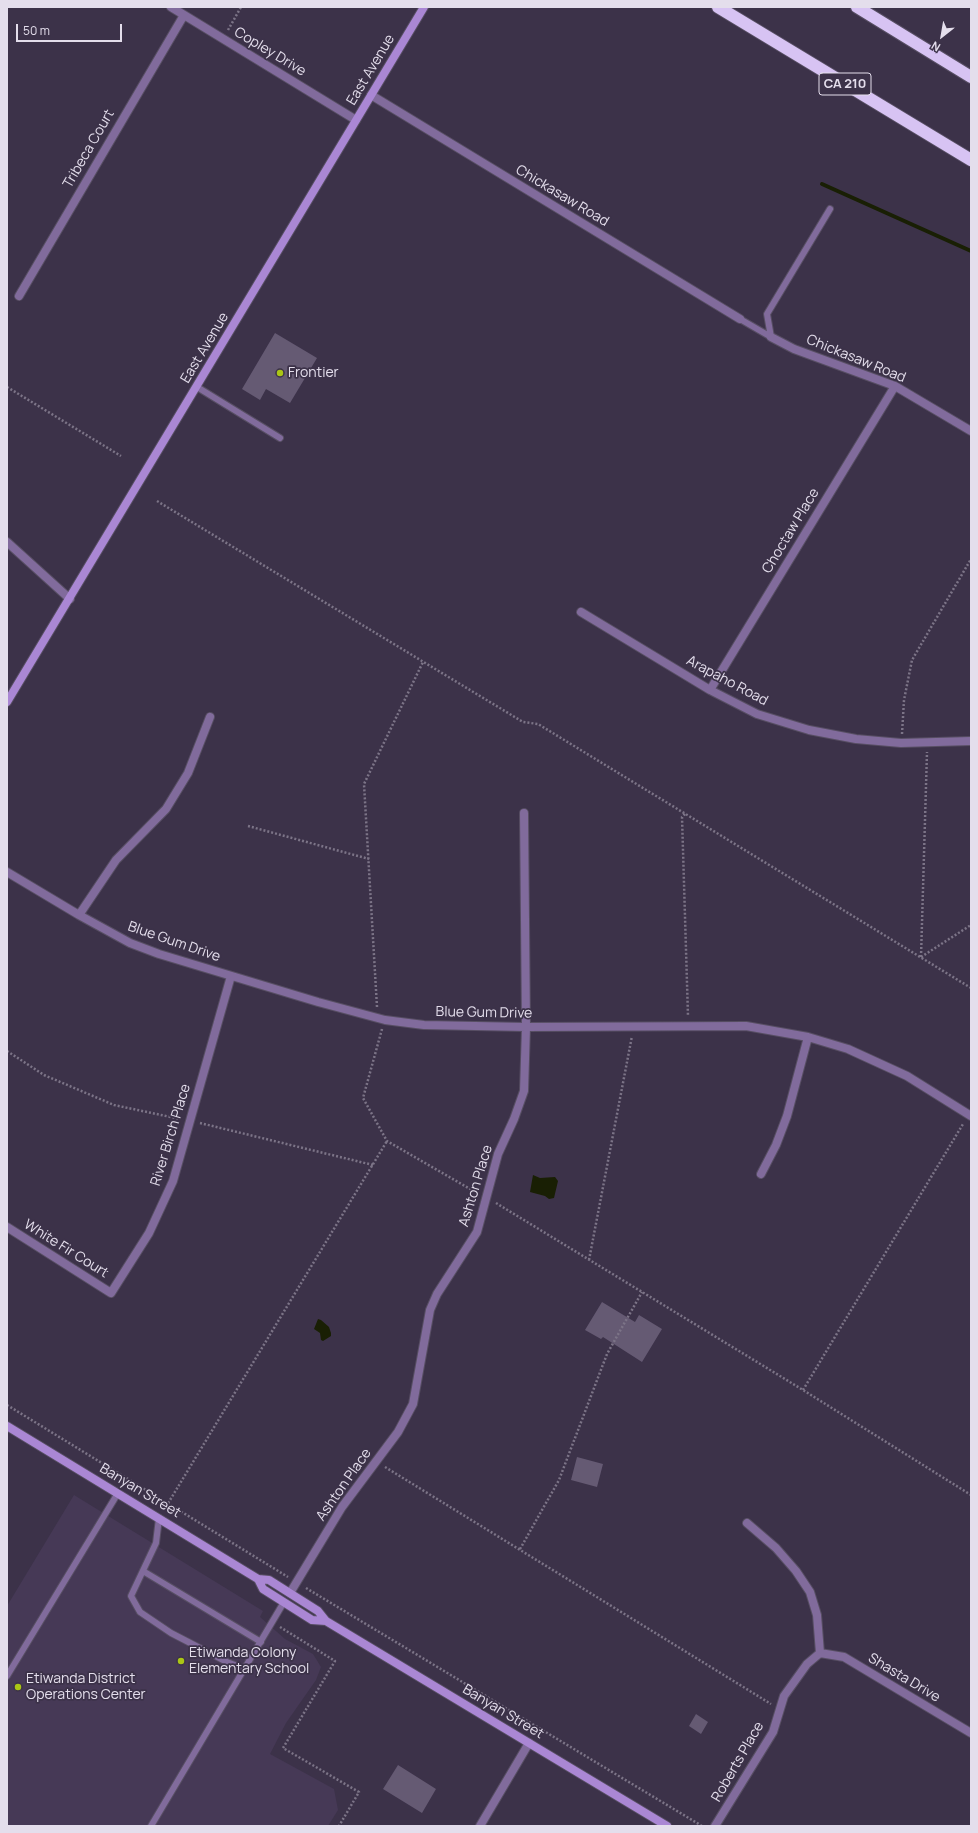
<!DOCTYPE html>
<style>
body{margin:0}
#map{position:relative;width:978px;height:1833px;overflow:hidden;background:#3c3249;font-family:Manrope,sans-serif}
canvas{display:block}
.frame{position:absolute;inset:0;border:8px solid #e4deec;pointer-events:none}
.north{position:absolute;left:922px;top:16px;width:40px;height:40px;-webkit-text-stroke:3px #3c3249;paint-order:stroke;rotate:211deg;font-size:11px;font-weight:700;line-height:16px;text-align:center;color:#e4deec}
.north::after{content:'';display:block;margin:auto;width:14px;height:18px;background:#e4deec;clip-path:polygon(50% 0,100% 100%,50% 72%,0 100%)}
.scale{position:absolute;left:16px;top:24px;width:106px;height:18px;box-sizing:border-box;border:2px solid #e4deec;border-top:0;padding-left:5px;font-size:12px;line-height:14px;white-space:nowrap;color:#e4deec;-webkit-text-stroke:3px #3c3249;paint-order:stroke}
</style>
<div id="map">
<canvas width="978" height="1833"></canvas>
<div class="frame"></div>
<div class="north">N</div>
<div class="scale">50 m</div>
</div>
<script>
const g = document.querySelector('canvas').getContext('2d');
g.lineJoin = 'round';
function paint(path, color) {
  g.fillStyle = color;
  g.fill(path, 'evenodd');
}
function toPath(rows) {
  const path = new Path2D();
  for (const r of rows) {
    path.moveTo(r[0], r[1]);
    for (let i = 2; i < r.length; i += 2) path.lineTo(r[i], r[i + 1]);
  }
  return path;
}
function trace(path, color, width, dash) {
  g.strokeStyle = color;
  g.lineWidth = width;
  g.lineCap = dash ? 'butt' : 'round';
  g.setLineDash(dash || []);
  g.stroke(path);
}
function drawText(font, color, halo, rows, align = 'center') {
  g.font = font + ' Manrope,sans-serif';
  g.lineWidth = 3.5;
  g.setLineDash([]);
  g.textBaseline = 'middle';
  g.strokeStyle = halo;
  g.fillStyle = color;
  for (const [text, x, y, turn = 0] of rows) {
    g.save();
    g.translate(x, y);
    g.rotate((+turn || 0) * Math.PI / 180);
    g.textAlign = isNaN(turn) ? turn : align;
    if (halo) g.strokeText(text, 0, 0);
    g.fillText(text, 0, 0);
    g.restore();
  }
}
const built = toPath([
 [74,1495,263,1611,260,1617,285,1639,313,1654,321,1667,316,1680,286,1723,270,1754,334,1789,338,1810,328,1826,7,1826,7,1606]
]);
const water = toPath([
 [533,1175,540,1178,555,1177,558,1181,554,1198,549,1199,545,1196,530,1192],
 [318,1319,321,1320,329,1327,331,1333,331,1336,323,1341,321,1340,320,1333,314,1329]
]);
const stream = toPath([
 [822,184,971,251]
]);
const building = toPath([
 [275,333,317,358,290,403,266,389,260,400,242,389],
 [602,1302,635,1322,639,1315,662,1329,642,1362,603,1337,601,1339,585,1330],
 [577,1457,603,1464,597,1487,571,1480],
 [696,1714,708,1722,701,1734,689,1726],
 [398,1765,436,1789,422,1813,383,1789]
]);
const path = toPath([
 [228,30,241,7],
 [7,387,121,456],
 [157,501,523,722,538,724,971,988],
 [902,734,904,700,912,660,971,559],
 [685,814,682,817,688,1016],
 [248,826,369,859],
 [921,957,927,752],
 [921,957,971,925],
 [377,1007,364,784,423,662],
 [382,1029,363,1098,387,1141,477,1193],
 [7,1051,44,1075,114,1105,180,1119],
 [200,1123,373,1165],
 [496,1203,803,1390,971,1495],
 [589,1260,632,1036],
 [803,1390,963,1124],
 [7,1405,288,1577],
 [385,1467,771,1704],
 [164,1510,387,1141],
 [520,1549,559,1480,607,1354,642,1292],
 [306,1588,702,1826],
 [280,1627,335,1661,283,1748,359,1792,339,1826]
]);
const lane = toPath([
 [740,319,771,337],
 [771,337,767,314,830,209],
 [197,387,280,438],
 [159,1518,156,1543,131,1596,140,1612,171,1633,227,1662,245,1669],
 [143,1571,261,1642],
 [7,1676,118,1493],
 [151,1826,284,1602]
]);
const street = toPath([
 [171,7,356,120],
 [371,95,740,319],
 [19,296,184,15],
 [771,337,794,349,895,386,971,431],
 [7,542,70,599],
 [581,612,710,690,757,714,809,730,856,739,901,743,971,741],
 [710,690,895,386],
 [7,872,79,915,130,943,159,954,318,1002,385,1020,424,1025,526,1027,746,1026,808,1037,848,1049,907,1076,971,1116],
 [79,915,116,860,166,809,188,773,210,717],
 [761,1174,776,1145,787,1116,808,1037],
 [7,1227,111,1293,149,1233,173,1181,231,976],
 [747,1523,776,1548,796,1571,810,1592,817,1615,820,1653],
 [290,1593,342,1507,398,1432,413,1404,430,1310,437,1294,477,1232,498,1154,514,1119,524,1091,526,1027,524,813],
 [820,1653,844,1657,971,1733],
 [480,1826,529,1743],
 [715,1826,773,1732,784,1696,807,1664,820,1653]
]);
const secondary = toPath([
 [7,702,424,7],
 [7,1426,258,1579,269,1580,318,1611,326,1621,667,1826],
 [258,1579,263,1589,312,1620,326,1621]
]);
const highway = toPath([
 [718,7,971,160],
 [857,7,971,77]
]);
const markers = [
 [280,373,4,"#abc615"],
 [181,1661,4,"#abc615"],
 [18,1687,4,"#abc615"]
];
const shields = [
 [845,84,52]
];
const shieldNames = [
 ["CA 210",845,84]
];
const streetNames = [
 ["Copley Drive",270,52,31],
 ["East Avenue",371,70,-59],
 ["Tribeca Court",89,149,-60],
 ["Chickasaw Road",562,196,31],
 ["East Avenue",205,348,-59],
 ["Chickasaw Road",856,359,22],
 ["Choctaw Place",791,531,-59],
 ["Arapaho Road",727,681,28],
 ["Blue Gum Drive",174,942,19],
 ["Blue Gum Drive",484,1013,1],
 ["River Birch Place",171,1135,-73],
 ["Ashton Place",476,1186,-73],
 ["White Fir Court",66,1249,32],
 ["Ashton Place",344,1485,-55],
 ["Banyan Street",140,1491,31],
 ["Shasta Drive",904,1678,31],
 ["Banyan Street",503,1712,31],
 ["Roberts Place",738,1762,-60]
];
const poiNames = [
 ["Frontier",288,373],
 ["Etiwanda Colony",189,1653],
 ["Elementary School",189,1669],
 ["Etiwanda District",26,1679],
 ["Operations Center",26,1695]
];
paint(built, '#463956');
paint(water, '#191f04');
trace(stream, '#191f04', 4);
paint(building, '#655a73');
trace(lane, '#574e63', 8);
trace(street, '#574e63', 10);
trace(secondary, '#574e63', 10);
trace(highway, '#574e63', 14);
trace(path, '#7c7487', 2.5, [2, 2]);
trace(lane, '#816b9c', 6);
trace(street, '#816b9c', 8);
trace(secondary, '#aa87d4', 8);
trace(highway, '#d7c3f3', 12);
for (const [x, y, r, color] of markers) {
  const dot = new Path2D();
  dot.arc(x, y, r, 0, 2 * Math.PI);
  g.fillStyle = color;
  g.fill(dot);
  trace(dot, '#3c3249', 1.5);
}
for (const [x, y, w] of shields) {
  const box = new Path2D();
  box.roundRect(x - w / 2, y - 11, w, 22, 3);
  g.fillStyle = '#3c3249';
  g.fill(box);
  trace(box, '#e4deec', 1);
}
drawText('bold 13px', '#e4deec', null, shieldNames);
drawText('14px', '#e4deec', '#3c3249', streetNames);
drawText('14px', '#e4deec', '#3c3249', poiNames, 'left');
</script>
